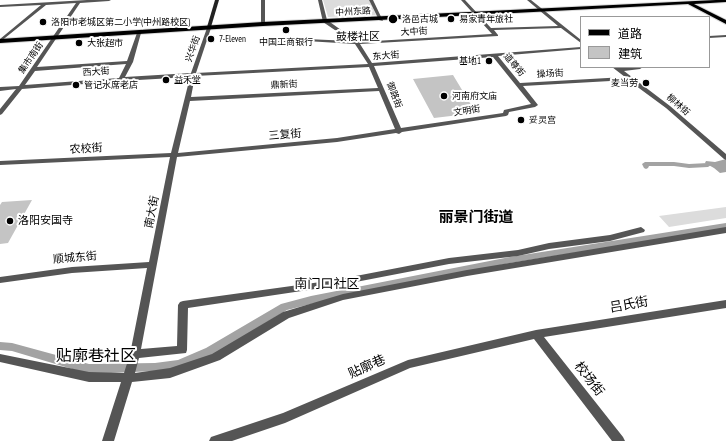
<!DOCTYPE html>
<meta charset="utf-8">
<style>
body{margin:0}
#map{position:relative;width:726px;height:441px;overflow:hidden;background:#fff;font-family:"PT Sans Narrow","Noto Sans SC",sans-serif}
canvas{display:block}
.legend{position:absolute;left:580px;top:16px;width:130px;height:52px;box-sizing:border-box;background:#fff;border:1px solid #999;margin:0;padding:5px 7px;list-style:none;font-size:12px;color:#000}
.legend li{display:flex;align-items:center;gap:8px;height:20px}
.legend b{width:20px;border:1px solid #999}
</style>
<div id="map">
<canvas width="726" height="441"></canvas>
<ul class="legend">
<li><b style="height:5px;background:#000"></b>道路</li>
<li><b style="height:11px;background:#c4c4c4"></b>建筑</li>
</ul>
</div>
<script>
const g = document.querySelector('canvas').getContext('2d');
g.lineJoin = 'round';
function paint(path, color) {
  g.fillStyle = color;
  g.fill(path, 'evenodd');
}
function toPath(rows) {
  const path = new Path2D();
  for (const r of rows) {
    path.moveTo(r[0], r[1]);
    for (let i = 2; i < r.length; i += 2) path.lineTo(r[i], r[i + 1]);
  }
  return path;
}
function trace(path, color, width, dash) {
  g.strokeStyle = color;
  g.lineWidth = width;
  g.lineCap = dash ? 'butt' : 'round';
  g.setLineDash(dash || []);
  g.stroke(path);
}
function drawText(font, color, halo, rows, align = 'center') {
  g.font = font + ' "PT Sans Narrow","Noto Sans SC",sans-serif';
  g.lineWidth = 4;
  g.setLineDash([]);
  g.textBaseline = 'middle';
  g.strokeStyle = halo;
  g.fillStyle = color;
  for (const [text, x, y, turn = 0] of rows) {
    g.save();
    g.translate(x, y);
    g.rotate((+turn || 0) * Math.PI / 180);
    g.textAlign = isNaN(turn) ? turn : align;
    if (halo) g.strokeText(text, 0, 0);
    g.fillText(text, 0, 0);
    g.restore();
  }
}
const green = toPath([
 [323,0,369,0,376,15,328,17],
 [726,207,726,218,669,227,659,216]
]);
const water = toPath([
 [726,159,726,172,720,173,714,168,705,163,706,161,715,162]
]);
const canal = toPath([
 [645,162,674,162,689,164,708,163,711,165,708,167,689,168,674,166,649,166,648,168,646,169,644,168,642,164,645,162],
 [726,223,726,229,510,263,311,304,287,310,214,354,179,368,155,371,89,374,12,351,0,350,0,342,12,343,89,364,155,363,178,360,206,348,281,304,311,296,510,257,726,223]
]);
const building = toPath([
 [453,75,476,113,434,118,413,79],
 [32,200,8,243,0,244,0,205,2,202]
]);
const street = toPath([
 [87,0,111,0,109,1,80,3,37,67,127,61,137,33,139,32,141,33,133,62,125,77,191,73,207,28,209,27,211,28,196,73,368,64,355,44,306,41,269,43,267,42,269,41,306,39,351,41,323,22,318,0,322,0,327,20,358,42,492,34,461,0,465,0,491,28,558,26,527,0,531,0,581,40,581,43,561,28,494,30,498,35,498,36,360,44,372,63,581,47,581,49,498,56,520,83,625,77,612,67,620,68,643,67,640,69,624,71,670,106,726,154,726,160,724,159,666,108,628,80,523,86,538,105,535,107,509,112,508,115,506,116,402,132,399,134,396,133,337,142,177,157,141,349,177,346,178,305,180,302,183,301,335,280,449,258,518,250,549,243,610,235,641,227,645,230,644,232,610,241,549,249,518,256,449,264,335,286,188,308,187,350,186,353,139,358,135,373,170,368,212,354,283,312,343,294,467,270,726,227,726,233,467,276,343,300,289,318,220,360,170,378,132,382,114,441,102,441,121,382,89,382,0,362,0,354,89,372,124,373,130,354,147,268,72,273,0,283,0,277,72,267,149,262,170,157,0,165,0,161,171,153,190,77,121,81,22,89,2,114,0,115,0,109,16,89,0,91,0,87,19,86,76,3,46,5,0,42,0,39,41,5,0,7,0,5,87,0],
 [493,57,531,104,504,110,503,113,401,128,374,66,493,57],
 [126,64,119,78,25,85,35,71,126,64],
 [369,67,378,88,191,97,195,76,369,67],
 [379,91,395,129,337,138,178,153,190,101,379,91],
 [261,0,265,0,265,24,263,25,261,24,261,0],
 [369,0,373,0,383,21,379,20,369,0],
 [726,35,726,37,709,38,709,36,726,35],
 [726,300,726,308,544,337,623,437,625,441,612,441,534,339,410,368,285,423,232,441,209,441,211,437,283,413,408,360,536,330,726,300]
]);
const secondary = toPath([
 [215,0,219,0,211,27,209,28,207,27,215,0]
]);
const primary = toPath([
 [716,0,726,0,726,2,694,4,726,20,726,24,688,4,263,26,0,43,0,39,263,22,716,0]
]);
const markers = [
 [393,19,5,"#000"],
 [451,19,4,"#000"],
 [43,22,4,"#000"],
 [286,30,4,"#000"],
 [211,39,4,"#000"],
 [79,43,4,"#000"],
 [489,61,4,"#000"],
 [166,80,4,"#000"],
 [646,83,4,"#000"],
 [76,85,4,"#000"],
 [444,96,4,"#000"],
 [521,120,4,"#000"],
 [10,221,4,"#000"]
];
const farStreetnames = [
 ["中州东路",353,12,-3],
 ["大中街",414,32,-3],
 ["兴华街",193,49,-71],
 ["东大街",386,56,-5],
 ["集市南街",31,58,-56],
 ["道尊街",514,65,50],
 ["西大街",96,72,-4],
 ["操场街",550,74,-3],
 ["鼎新街",284,85,-3],
 ["御路街",394,95,69],
 ["柳林街",678,105,41],
 ["文明街",467,111,-9]
];
const farPoinames = [
 ["洛邑古城",402,19],
 ["易家青年旅社",459,19],
 ["洛阳市老城区第二小学(中州路校区)",51,22],
 ["7-Eleven",219,39],
 ["中国工商银行",286,42,"center"],
 ["大张超市",87,43],
 ["基地1",481,61,"right"],
 ["益禾堂",174,80],
 ["麦当劳",638,83,"right"],
 ["管记水席老店",84,85],
 ["河南府文庙",452,96],
 ["妥灵宫",529,120]
];
const farQuarternames = [
 ["鼓楼社区",358,37]
];
const streetNames = [
 ["三复街",285,135,-5],
 ["农校街",86,149,-3],
 ["南大街",152,212,-79],
 ["顺城东街",75,258,-5]
];
const poiNames = [
 ["洛阳安国寺",18,221]
];
const quarterNames = [
 ["南门口社区",327,284]
];
const nearStreetnames = [
 ["吕氏街",629,305,-10],
 ["贴廓巷",367,367,-24],
 ["校场街",589,379,52]
];
const districtNames = [
 ["丽景门街道",476,218]
];
const nearQuarternames = [
 ["贴廓巷社区",96,356]
];
paint(green, '#dcdcdc');
paint(water, '#a3a3a3');
paint(canal, '#a3a3a3');
paint(building, '#c4c4c4');
trace(primary, '#dbdbdb', 2);
paint(street, '#555');
paint(secondary, '#222');
paint(primary, '#000');
for (const [x, y, r, color] of markers) {
  const dot = new Path2D();
  dot.arc(x, y, r, 0, 2 * Math.PI);
  g.fillStyle = color;
  g.fill(dot);
  trace(dot, '#fff', 1.5);
}
drawText('9px', '#000', '#fff', farStreetnames);
drawText('9px', '#000', '#fff', farPoinames, 'left');
drawText('11px', '#000', '#fff', farQuarternames);
drawText('11px', '#000', '#fff', streetNames);
drawText('11px', '#000', '#fff', poiNames, 'left');
drawText('13px', '#000', '#fff', quarterNames);
drawText('13px', '#000', '#fff', nearStreetnames);
drawText('bold 15px', '#000', '#fff', districtNames);
drawText('16px', '#000', '#fff', nearQuarternames);
</script>
